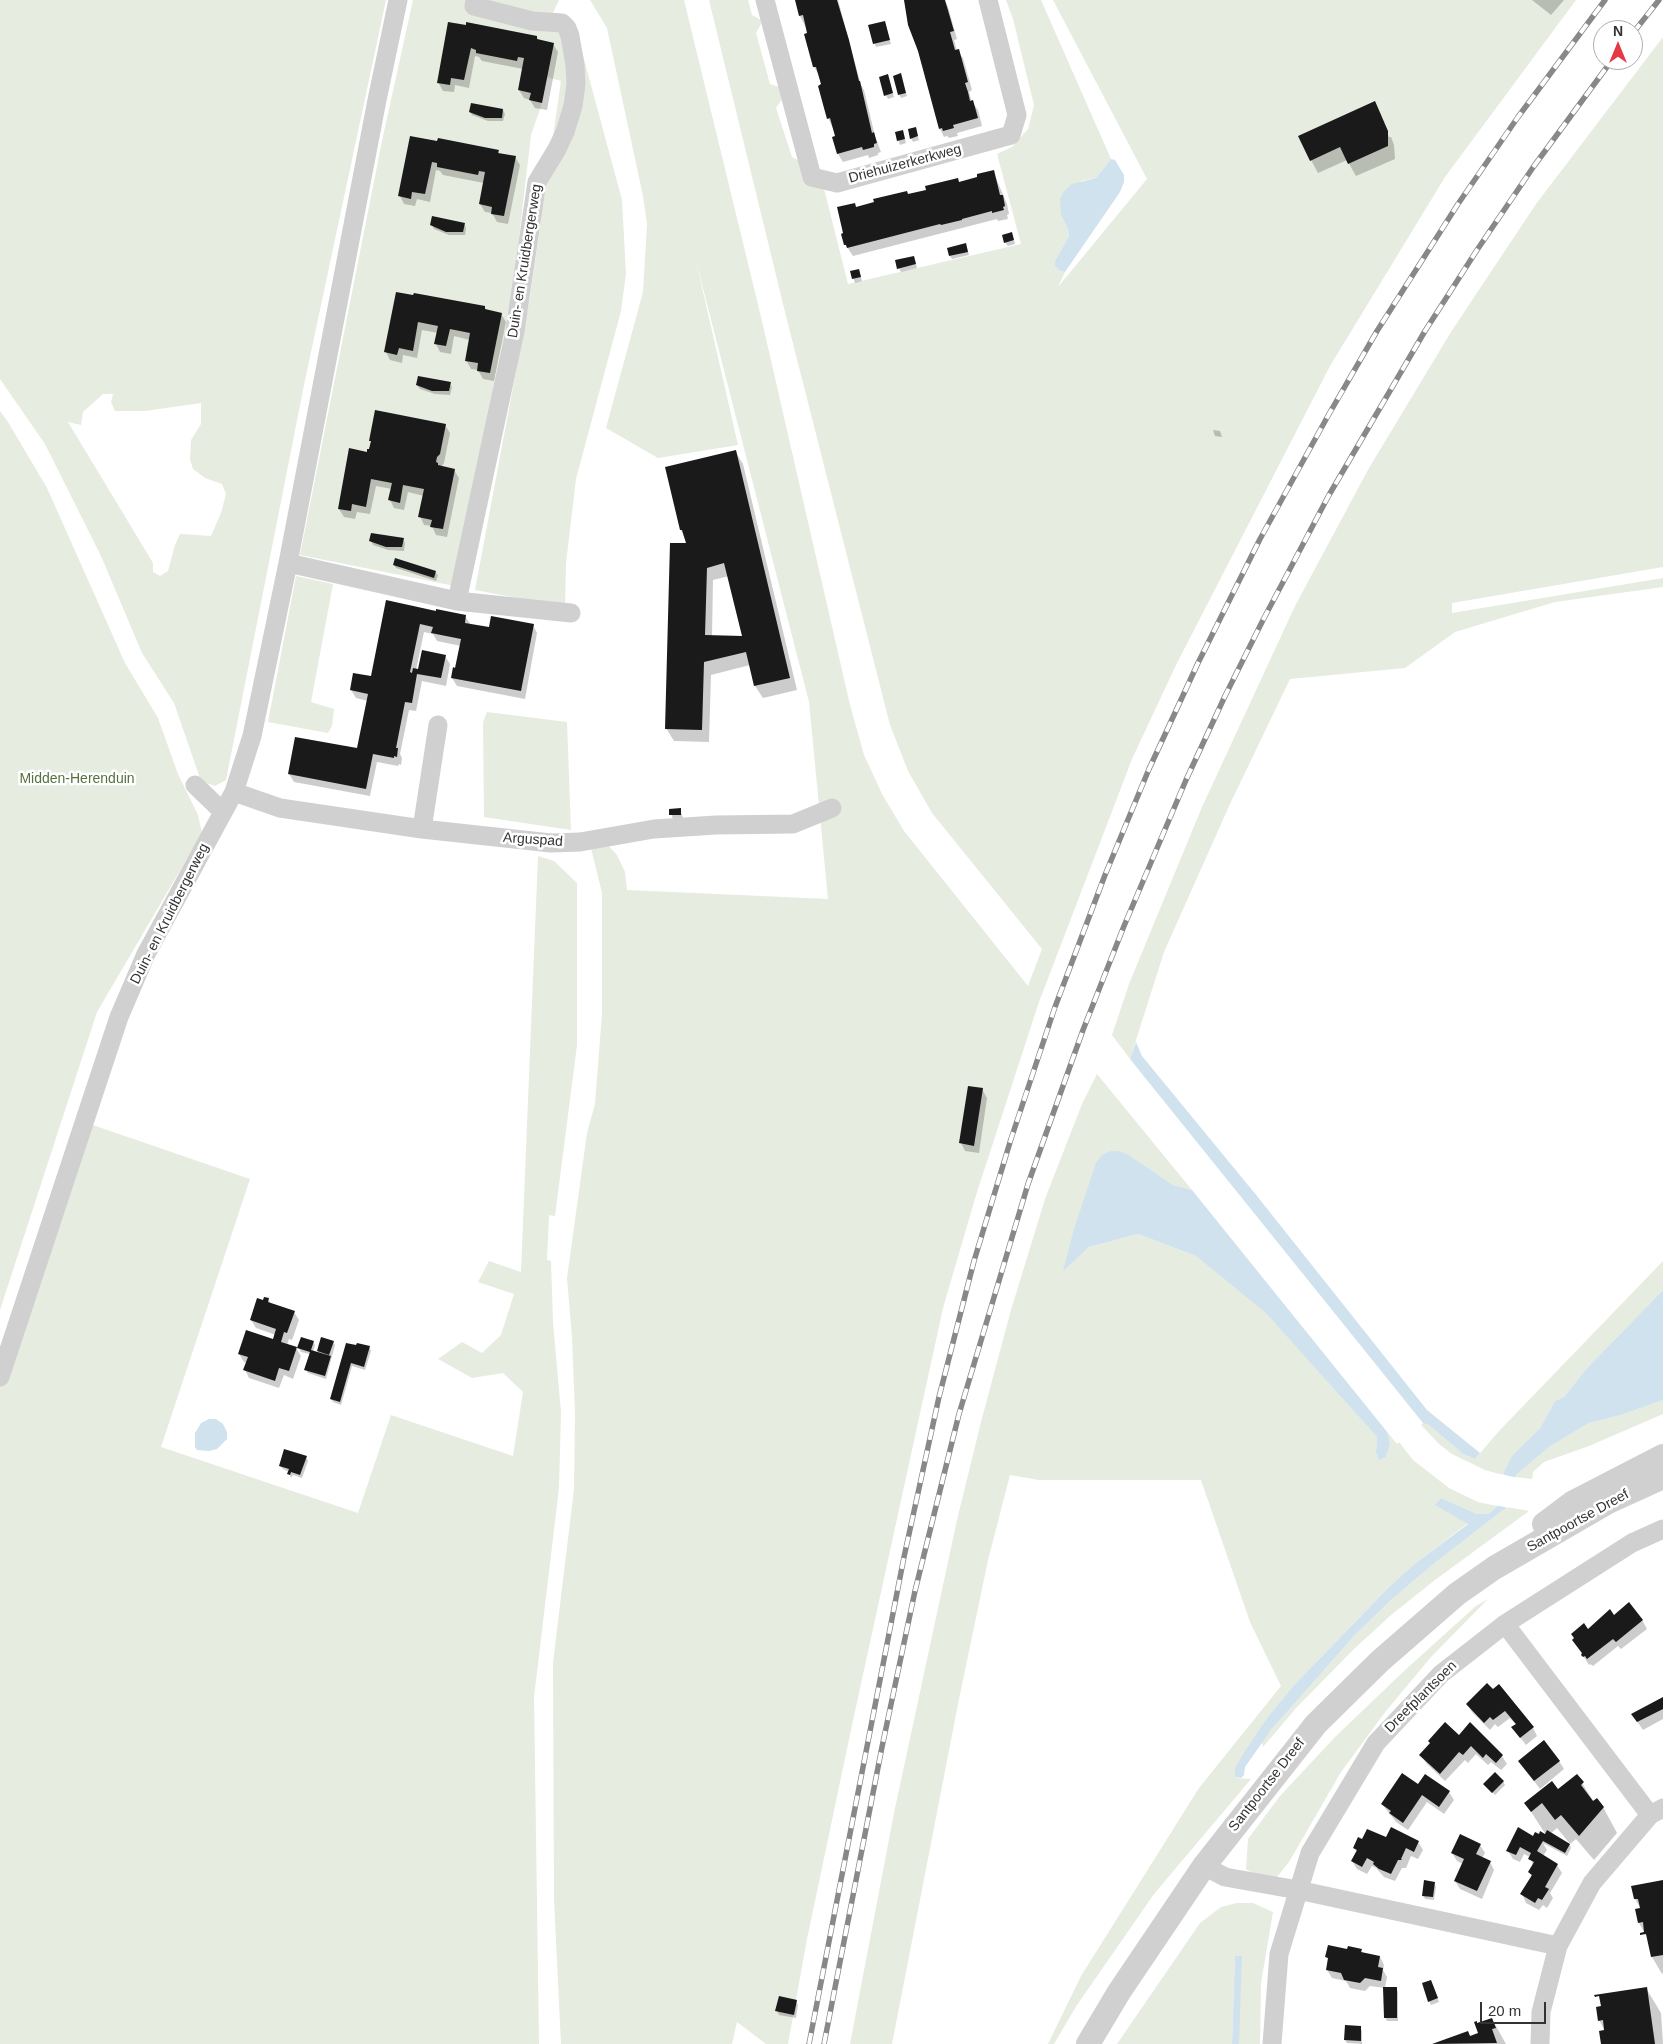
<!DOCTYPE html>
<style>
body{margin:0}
#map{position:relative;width:1663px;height:2044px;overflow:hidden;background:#fff;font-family:Helvetica,sans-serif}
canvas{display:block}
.north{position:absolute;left:1593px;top:20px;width:50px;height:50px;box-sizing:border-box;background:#fff;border:1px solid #adadad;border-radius:50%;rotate:0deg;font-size:14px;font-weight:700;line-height:20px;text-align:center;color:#333}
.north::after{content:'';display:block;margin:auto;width:18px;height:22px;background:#e63946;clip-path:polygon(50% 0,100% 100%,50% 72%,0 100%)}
.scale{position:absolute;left:1480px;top:2002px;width:66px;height:22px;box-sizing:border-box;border:2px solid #333;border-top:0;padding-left:6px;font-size:15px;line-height:18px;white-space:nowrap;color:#333;-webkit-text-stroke:4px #fff;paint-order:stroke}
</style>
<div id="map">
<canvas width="1663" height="2044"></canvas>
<div class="north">N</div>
<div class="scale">20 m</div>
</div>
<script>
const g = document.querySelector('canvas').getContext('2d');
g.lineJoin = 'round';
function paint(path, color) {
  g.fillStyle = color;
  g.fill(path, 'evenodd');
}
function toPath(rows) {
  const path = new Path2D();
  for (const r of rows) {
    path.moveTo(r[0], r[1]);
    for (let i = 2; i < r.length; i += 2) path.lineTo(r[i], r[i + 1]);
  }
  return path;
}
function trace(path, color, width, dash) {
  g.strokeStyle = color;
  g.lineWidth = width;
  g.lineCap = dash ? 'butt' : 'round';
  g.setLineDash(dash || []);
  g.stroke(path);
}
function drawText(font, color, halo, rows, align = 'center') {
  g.font = font + ' Helvetica,sans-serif';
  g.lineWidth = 5;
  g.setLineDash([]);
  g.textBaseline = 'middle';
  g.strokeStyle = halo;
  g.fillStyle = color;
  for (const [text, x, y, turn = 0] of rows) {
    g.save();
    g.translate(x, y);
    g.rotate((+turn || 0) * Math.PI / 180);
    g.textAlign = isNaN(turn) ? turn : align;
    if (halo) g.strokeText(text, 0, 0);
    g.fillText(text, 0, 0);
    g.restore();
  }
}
const green = toPath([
 [0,0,386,0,304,385,226,780,215,786,201,781,174,703,142,653,101,556,45,444,0,379],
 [103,394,113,394,111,402,115,411,145,411,201,403,201,424,191,440,190,459,193,469,205,478,222,484,226,494,221,513,211,536,180,534,175,545,168,571,160,576,153,572,153,563,68,422,81,425,83,412],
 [413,0,559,0,551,17,581,48,622,200,626,274,621,311,576,479,566,563,565,607,475,590,530,297,561,81,543,76,541,106,531,135,511,307,498,362,455,586,300,555,382,141],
 [590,0,684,0,761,317,850,705,864,755,882,794,904,831,1028,986,1042,949,932,813,908,771,890,725,785,312,709,0,748,0,752,15,761,20,761,24,756,33,770,84,779,87,782,99,776,108,792,157,800,161,823,185,848,284,1021,244,997,154,1012,147,1028,129,1034,105,1013,19,1006,0,1041,0,1111,159,1096,178,1081,181,1061,215,1068,229,1069,236,1055,261,1055,266,1060,271,1065,272,1058,287,1147,179,1053,0,1576,0,1445,177,1330,366,1176,665,1132,759,1039,1002,977,1192,943,1308,852,1725,807,1939,788,2044,766,2044,737,2022,732,2044,561,2044,554,1899,553,1663,574,1489,575,1414,572,1337,567,1278,587,1133,595,1104,602,1013,602,893,589,840,605,842,617,855,625,872,627,890,828,899,809,702,696,261,738,445,658,458,606,428,643,292,647,224,643,196,607,28],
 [1663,37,1663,567,1452,603,1452,613,1663,578,1663,587,1555,602,1455,632,1405,668,1290,679,1230,804,1164,952,1130,1059,1112,1035,1129,984,1202,807,1295,606,1369,468,1451,332,1536,204],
 [0,411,8,422,47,488,125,663,158,718,178,774,198,815,202,833,97,1012,0,1310],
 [296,576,333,584,311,702,334,709,332,726,328,733,268,722],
 [487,712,567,722,571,830,484,817,483,722],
 [538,856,554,861,577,883,577,1045,555,1216,549,1215,547,1260,551,1261,553,1323,561,1412,559,1488,534,1697,539,2044,0,2044,0,1387,87,1123,250,1179,161,1447,358,1513,391,1415,513,1456,523,1392,503,1373,472,1378,438,1359,462,1342,482,1353,501,1335,514,1294,478,1282,489,1261,521,1272],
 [1097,1074,1192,1190,1173,1185,1129,1155,1063,1270,1089,1247,1138,1234,1196,1256,1266,1312,1377,1437,1376,1452,1386,1457,1390,1445,1388,1433,1397,1444,1399,1442,1413,1460,1449,1488,1478,1502,1497,1506,1489,1514,1477,1514,1441,1498,1436,1505,1468,1523,1417,1562,1390,1586,1295,1684,1270,1714,1236,1778,1251,1779,1154,1894,1077,2005,1054,2044,1048,2044,1081,1976,1199,1788,1281,1686,1250,1622,1201,1480,1039,1480,1010,1475,988,1560,958,1704,892,2044,850,2044,894,1813,957,1520,981,1422,1011,1310,1045,1199,1082,1104],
 [1663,1261,1663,1290,1587,1368,1564,1397,1555,1401,1540,1428,1527,1441,1503,1475,1485,1470,1452,1454,1439,1444,1421,1425,1423,1423,1429,1425,1463,1454,1475,1459,1500,1430],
 [1663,1400,1663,1414,1589,1446,1544,1462,1533,1472,1532,1479,1515,1477,1516,1475,1549,1447,1589,1423,1621,1415],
 [1507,1507,1529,1511,1435,1580,1391,1615,1354,1649,1297,1707,1263,1747,1262,1742,1271,1730,1355,1635,1390,1601,1431,1566],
 [1488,1599,1431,1657,1386,1711,1341,1772,1289,1862,1277,1877,1266,1879,1249,1871,1246,1869,1248,1839,1280,1796,1335,1737,1404,1671,1476,1606],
 [1237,1903,1253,1903,1273,1912,1261,1983,1260,2044,1239,2044,1235,1956,1232,2044,1117,2044,1200,1923,1221,1907]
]);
const water = toPath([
 [1111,159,1115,160,1124,175,1124,182,1120,192,1065,272,1060,271,1055,266,1055,261,1069,236,1068,229,1061,215,1060,199,1065,190,1072,184,1096,178],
 [1136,1042,1142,1056,1257,1196,1427,1410,1480,1453,1475,1459,1463,1454,1429,1425,1423,1423,1130,1059],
 [1111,1151,1118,1151,1129,1155,1173,1185,1192,1190,1388,1433,1390,1445,1386,1457,1379,1460,1376,1452,1377,1437,1266,1313,1196,1256,1138,1234,1089,1247,1063,1271,1074,1229,1096,1163,1102,1155],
 [1663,1290,1663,1400,1621,1415,1589,1423,1549,1447,1516,1475,1507,1507,1431,1566,1390,1601,1355,1635,1271,1730,1245,1767,1244,1775,1241,1778,1235,1777,1235,1768,1245,1751,1270,1714,1295,1684,1390,1586,1417,1562,1468,1524,1435,1505,1441,1498,1477,1514,1489,1514,1497,1506,1504,1472,1512,1456,1540,1428,1555,1401,1564,1397,1587,1368],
 [209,1419,216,1419,223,1424,227,1432,227,1439,217,1449,209,1451,197,1450,195,1447,195,1433,201,1423],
 [1235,1956,1242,1956,1239,2044,1232,2044]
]);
const pier = toPath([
 [1501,1474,1518,1478,1509,1508,1494,1505]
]);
const shadow = toPath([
 [796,0,838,0,861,85,864,90,875,136,881,152,878,153,878,155,869,158,868,155,843,162,838,154,834,138,837,137,828,118,819,75,814,67,809,34,800,16],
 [904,0,944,0,948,7,957,39,954,40,957,51,963,58,972,90,969,92,972,102,978,110,982,126,957,133,958,136,949,138,947,136,944,137,940,129],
 [1532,0,1564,0,1551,15],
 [449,24,537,37,539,41,553,44,558,52,547,110,535,108,530,100,524,98,519,90,523,69,482,61,479,57,475,56,469,88,455,85,454,92,443,91,438,82],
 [869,26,886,26,891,44,876,47],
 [900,75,907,96,901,98,899,94],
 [889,79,894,97,888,99,886,95],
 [1375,103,1381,115,1379,115,1389,137,1391,137,1394,145,1395,159,1356,176,1347,160,1318,173,1311,160],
 [503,110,505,114,503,121,488,121,472,115,470,112],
 [915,128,919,140,913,142,911,138],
 [896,133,904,135,906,143,900,145],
 [411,137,498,151,500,154,515,157,520,165,508,224,497,222,492,213,485,212,480,204,484,183,443,175,440,171,436,170,430,202,417,199,415,206,404,204,400,196],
 [993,171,1007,204,1009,214,1007,215,1008,219,998,221,997,219,853,256,845,244,856,208,927,191,958,180,960,183,979,178],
 [464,224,466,228,465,235,449,235,434,229,432,225],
 [1013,237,1015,244,1008,246,1005,242],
 [966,244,969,255,952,259,950,256],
 [914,257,917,268,901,272,899,268],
 [859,270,862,281,855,283,851,272],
 [397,293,485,308,487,311,501,314,506,322,494,381,483,379,478,370,471,369,466,360,470,340,454,336,451,354,440,352,436,344,438,333,422,330,417,358,403,355,402,363,390,360,386,352],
 [450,384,452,387,450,395,435,394,420,389,417,385],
 [445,425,450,433,444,463,441,467,454,470,459,478,447,537,436,535,432,526,424,525,420,516,424,496,408,492,404,510,394,508,390,500,392,489,376,486,370,514,357,512,355,519,344,517,339,509,370,451,372,443,370,440],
 [1213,430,1220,431,1222,437,1215,436],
 [735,451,743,464,797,690,763,698,755,686,750,665,711,675,709,742,674,741,666,728,687,544,681,530],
 [729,576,744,637,712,636,713,580],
 [403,539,405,543,404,551,388,550,373,545,371,541],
 [394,565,435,572,438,575,436,581,396,568],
 [387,601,437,612,465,616,471,625,490,629,533,625,537,633,525,699,457,686,452,678,456,670,461,646,437,641,433,634,424,632,416,670,445,656,450,664,446,686,422,681,416,711,409,710,400,754,402,758,401,765,399,764,398,766,377,762,370,796,294,782,289,774,358,750,368,701,356,698,351,690,354,674,372,677],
 [670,810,680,810,683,818,673,819],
 [982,1089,987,1098,979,1153,965,1151,961,1143],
 [268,1299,271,1304,294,1312,299,1320,292,1340,289,1339,287,1345,296,1348,301,1356,293,1379,284,1375,279,1388,249,1378,245,1370,247,1363,244,1362,239,1354,274,1341,276,1335,256,1328,251,1320,264,1302],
 [313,1342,315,1345,313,1352,320,1354,318,1351,333,1342,335,1345,326,1379,308,1373,306,1370,310,1354,301,1352,299,1348],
 [347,1344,369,1347,371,1351,365,1370,352,1366,341,1405,333,1402,331,1399],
 [306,1457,308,1461,302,1478,293,1475,291,1478,289,1472,283,1469,280,1466],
 [1614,1616,1642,1620,1647,1629,1621,1649,1618,1646,1593,1666,1590,1664,1589,1665,1573,1640],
 [1487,1685,1533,1728,1537,1736,1526,1745,1513,1728,1516,1725,1510,1718,1498,1727,1495,1724,1490,1730,1472,1712,1467,1704],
 [1663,1698,1663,1719,1643,1730,1632,1714],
 [1459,1736,1502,1756,1507,1764,1501,1770,1491,1762,1488,1765,1476,1754,1468,1763,1465,1760,1445,1781,1426,1763,1421,1755],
 [1519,1761,1559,1761,1564,1769,1540,1789],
 [1577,1775,1594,1802,1603,1807,1617,1833,1594,1860,1576,1839,1570,1844,1557,1828,1550,1834,1570,1845,1571,1848,1567,1856,1543,1843,1547,1850,1543,1856,1557,1865,1562,1873,1550,1893,1553,1898,1547,1908,1543,1905,1539,1910,1526,1903,1522,1894,1532,1877,1529,1872,1533,1865,1530,1857,1524,1854,1520,1862,1513,1859,1508,1851,1534,1838,1546,1835,1526,1804,1558,1791],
 [1503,1781,1505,1785,1495,1795,1485,1785],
 [1419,1786,1449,1792,1454,1800,1444,1814,1427,1802,1408,1830,1396,1822,1382,1804],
 [1387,1839,1418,1842,1423,1850,1418,1859,1411,1856,1406,1868,1402,1868,1395,1881,1384,1877,1376,1868,1372,1866,1367,1874,1357,1869,1352,1861,1357,1852,1354,1848,1363,1841],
 [1480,1845,1485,1853,1482,1858,1490,1862,1494,1870,1482,1899,1460,1889,1455,1881,1463,1864,1457,1861,1452,1853],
 [1663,1881,1663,1973,1662,1974,1652,1957,1647,1937,1639,1923,1641,1909,1635,1899],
 [1434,1883,1436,1887,1434,1900,1425,1899,1423,1895],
 [1361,1950,1363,1954,1380,1957,1384,1965,1383,1970,1387,1977,1385,1988,1396,1988,1398,1992,1398,2021,1387,2021,1385,2017,1385,1988,1370,1986,1365,1991,1350,1988,1346,1981,1332,1978,1327,1970,1329,1961,1327,1957,1348,1951],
 [1433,1985,1439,2002,1431,2005,1429,2001],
 [1646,1988,1661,2013,1663,2044,1602,2044,1605,2031,1599,2020],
 [796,2001,798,2005,796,2018,779,2015,777,2011],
 [1492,2019,1506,2044,1435,2044,1467,2033,1470,2038,1479,2034,1477,2024],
 [1360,2027,1362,2031,1362,2044,1347,2043,1345,2040]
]);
const building = toPath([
 [795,0,837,0,849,40,859,81,860,81,872,133,874,132,877,143,874,144,874,147,863,150,862,147,837,154,832,137,835,136,830,118,827,119,818,86,821,84,816,67,813,67,804,34,807,33,803,15,799,16],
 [904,0,945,0,954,31,950,32,955,50,959,49,968,82,965,83,968,92,970,101,973,100,978,118,953,125,954,128,943,131,942,128,939,129,918,51,908,25],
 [885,21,890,40,873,44,868,25],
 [448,22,466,25,466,22,537,36,537,39,554,43,542,103,529,100,531,93,518,90,524,58,518,57,517,61,476,53,476,50,471,48,464,80,451,78,450,85,437,83],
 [901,73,906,93,898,95,893,76],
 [888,74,893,93,884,96,879,77],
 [1375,101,1388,131,1388,146,1348,164,1340,147,1310,161,1298,136],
 [471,103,503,109,502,118,485,118,469,112],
 [916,127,918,136,910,139,908,129],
 [903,130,905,139,897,141,895,132],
 [410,136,437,141,438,138,499,150,498,153,516,156,504,216,491,214,492,207,479,204,485,172,479,171,478,175,437,167,437,163,432,162,425,194,412,192,411,199,398,196],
 [994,170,1000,195,1003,195,1005,206,1003,207,1004,210,992,213,992,211,962,219,962,220,941,225,940,224,847,248,846,245,844,245,841,234,843,233,837,207,855,203,856,207,874,202,873,199,907,191,908,194,926,190,925,186,958,178,959,182,977,177,977,174],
 [432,216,465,223,463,232,446,232,430,225],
 [1012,232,1014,240,1004,243,1002,235],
 [966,243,968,252,949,256,947,248],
 [914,256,916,264,897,269,895,260],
 [859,269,861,277,852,279,850,271],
 [396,292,413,295,414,293,485,306,485,309,502,313,490,373,477,371,478,363,465,361,470,333,450,329,446,346,434,344,438,326,418,322,413,351,399,348,397,355,384,352],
 [418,376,451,382,449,391,432,391,416,385],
 [375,410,446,424,440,454,437,457,436,462,438,463,438,465,455,469,443,529,430,527,432,520,418,517,424,489,403,485,400,503,388,500,392,483,371,479,366,507,352,504,351,511,338,509,349,448,367,452,367,449,369,449,371,441,369,441],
 [736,450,790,678,754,686,746,652,704,662,702,730,665,729,670,543,686,543,682,530,680,530,665,467],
 [724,563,742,636,705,635,707,568],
 [371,533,404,538,402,547,386,547,369,541],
 [395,558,436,571,434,578,393,565],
 [386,600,436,611,436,609,466,615,465,623,489,627,491,616,534,624,521,691,451,678,453,667,455,668,461,639,431,633,433,627,420,624,410,672,412,673,413,668,418,669,422,650,446,655,441,678,417,674,412,703,405,702,396,748,398,748,397,757,394,756,394,758,373,754,366,789,288,774,295,737,357,748,368,694,350,690,353,673,371,676],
 [681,808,681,815,669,815,669,809],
 [968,1086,983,1088,974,1146,959,1143],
 [264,1297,269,1298,268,1302,295,1311,287,1333,284,1332,281,1342,297,1347,289,1371,279,1368,275,1381,243,1370,248,1357,238,1354,246,1330,273,1339,276,1329,250,1320,257,1298,263,1300],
 [301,1337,314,1341,311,1350,331,1356,325,1376,304,1370,310,1352,297,1348],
 [321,1337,334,1341,329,1355,317,1351],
 [346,1343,356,1345,357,1343,370,1346,364,1367,351,1363,340,1402,330,1399],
 [284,1449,307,1456,300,1475,291,1472,290,1475,287,1474,289,1469,279,1466],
 [1629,1602,1643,1620,1616,1642,1613,1639,1587,1659,1585,1656,1583,1657,1581,1655,1582,1653,1572,1640,1574,1638,1571,1634,1584,1623,1588,1629,1610,1609,1614,1615],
 [1487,1683,1493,1689,1499,1684,1534,1727,1520,1738,1511,1727,1516,1724,1505,1711,1493,1720,1490,1717,1484,1723,1466,1704],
 [1663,1697,1663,1709,1637,1722,1631,1714],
 [1445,1722,1459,1735,1470,1722,1503,1755,1496,1763,1486,1754,1483,1758,1471,1746,1463,1755,1459,1752,1440,1774,1419,1755,1430,1743,1428,1741],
 [1544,1740,1560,1761,1534,1781,1518,1761],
 [1495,1772,1504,1781,1492,1793,1483,1784],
 [1402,1773,1418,1784,1425,1774,1450,1791,1439,1807,1422,1795,1403,1823,1389,1813,1391,1811,1381,1804],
 [1577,1774,1584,1782,1581,1785,1593,1801,1597,1798,1604,1807,1579,1836,1561,1815,1555,1820,1542,1803,1531,1812,1524,1803,1552,1781,1558,1789],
 [1391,1827,1419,1841,1414,1852,1406,1848,1401,1859,1402,1860,1398,1860,1391,1874,1379,1869,1373,1864,1374,1862,1367,1858,1362,1867,1351,1861,1357,1850,1353,1848,1358,1837,1362,1839,1367,1829,1386,1837],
 [1518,1827,1533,1836,1535,1832,1539,1834,1540,1831,1545,1834,1547,1830,1570,1844,1565,1853,1543,1841,1537,1851,1558,1864,1545,1887,1549,1889,1542,1900,1538,1898,1535,1903,1520,1894,1532,1875,1528,1872,1534,1862,1528,1859,1531,1853,1520,1847,1516,1855,1506,1851],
 [1460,1834,1481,1844,1476,1854,1491,1861,1477,1891,1454,1881,1464,1859,1451,1853],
 [1424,1880,1435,1882,1433,1897,1422,1896],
 [1663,1880,1663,1955,1651,1957,1646,1934,1640,1935,1640,1933,1644,1932,1643,1922,1638,1923,1635,1909,1640,1908,1638,1899,1634,1899,1631,1886],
 [1328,1945,1347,1949,1348,1946,1362,1949,1361,1952,1380,1956,1378,1967,1383,1968,1381,1981,1365,1978,1360,1983,1344,1980,1341,1973,1326,1970,1328,1958,1325,1957],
 [1431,1980,1438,1998,1428,2002,1422,1983],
 [1383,1987,1397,1987,1397,2018,1384,2018],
 [1647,1987,1655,2044,1601,2044,1599,2031,1604,2030,1603,2020,1598,2021,1596,2007,1601,2006,1599,1996,1595,1997,1594,1995],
 [779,1996,797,2000,794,2015,775,2011],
 [1492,2018,1496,2028,1492,2029,1497,2043,1432,2044,1468,2031,1470,2036,1478,2033,1474,2022,1477,2021,1477,2023],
 [1345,2025,1361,2026,1361,2041,1344,2040]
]);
const minor = toPath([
 [765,0,812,177,837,183,1011,135,1017,115,988,0],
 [288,563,457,601,571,613],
 [457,601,515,331,537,182,557,149,565,132,573,106,576,84,575,65,570,36,567,28,562,23,532,21,474,6,475,0],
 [195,785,223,812],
 [234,792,280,808,422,829,551,843,580,842,654,829,716,825,793,824,832,808],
 [422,829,438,725],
 [0,1377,119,1017,146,954,234,792,252,736,288,563,377,100,398,0],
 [1505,1624,1632,1543,1663,1529],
 [1204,1866,1225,1877,1298,1890,1558,1946],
 [1272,2044,1279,1954,1310,1853,1376,1743,1441,1674,1505,1624,1650,1815],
 [1540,2044,1541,2012,1558,1946,1592,1883,1650,1815,1663,1808]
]);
const tertiary = toPath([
 [1544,1524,1572,1503,1663,1456],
 [1088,2044,1119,1992,1204,1866,1316,1724,1380,1661,1457,1594,1494,1568,1608,1502,1663,1477]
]);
const rail = toPath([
 [1633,33,1659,0],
 [809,2044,904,1557,939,1397,974,1261,1011,1139,1055,1007,1105,875,1149,769,1198,663,1260,539,1329,414,1377,331,1458,204,1518,117,1605,0],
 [824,2044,882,1747,915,1591,959,1414,1028,1184,1083,1030,1124,926,1186,780,1225,696,1263,620,1329,495,1425,331,1477,250,1534,166,1612,60]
]);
const streetNames = [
 ["Driehuizerkerkweg",905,164,-15],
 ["Duin- en Kruidbergerweg",525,261,-81],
 ["Arguspad",533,840,4],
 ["Duin- en Kruidbergerweg",170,914,-63],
 ["Santpoortse Dreef",1578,1521,-29],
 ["Dreefplantsoen",1421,1697,-45],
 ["Santpoortse Dreef",1267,1785,-52]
];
const parkNames = [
 ["Midden-Herenduin",77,779]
];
paint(green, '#e6ecdf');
paint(water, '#cfe2ee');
paint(pier, '#fff');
paint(shadow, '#0003');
paint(building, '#1a1a1a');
trace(minor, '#d0d0d0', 19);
trace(tertiary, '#d0d0d0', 24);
trace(rail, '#888', 5.5);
trace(rail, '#fff', 4, [11]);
drawText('14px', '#333', '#fff', streetNames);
drawText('14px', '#56703f', '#fff', parkNames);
</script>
